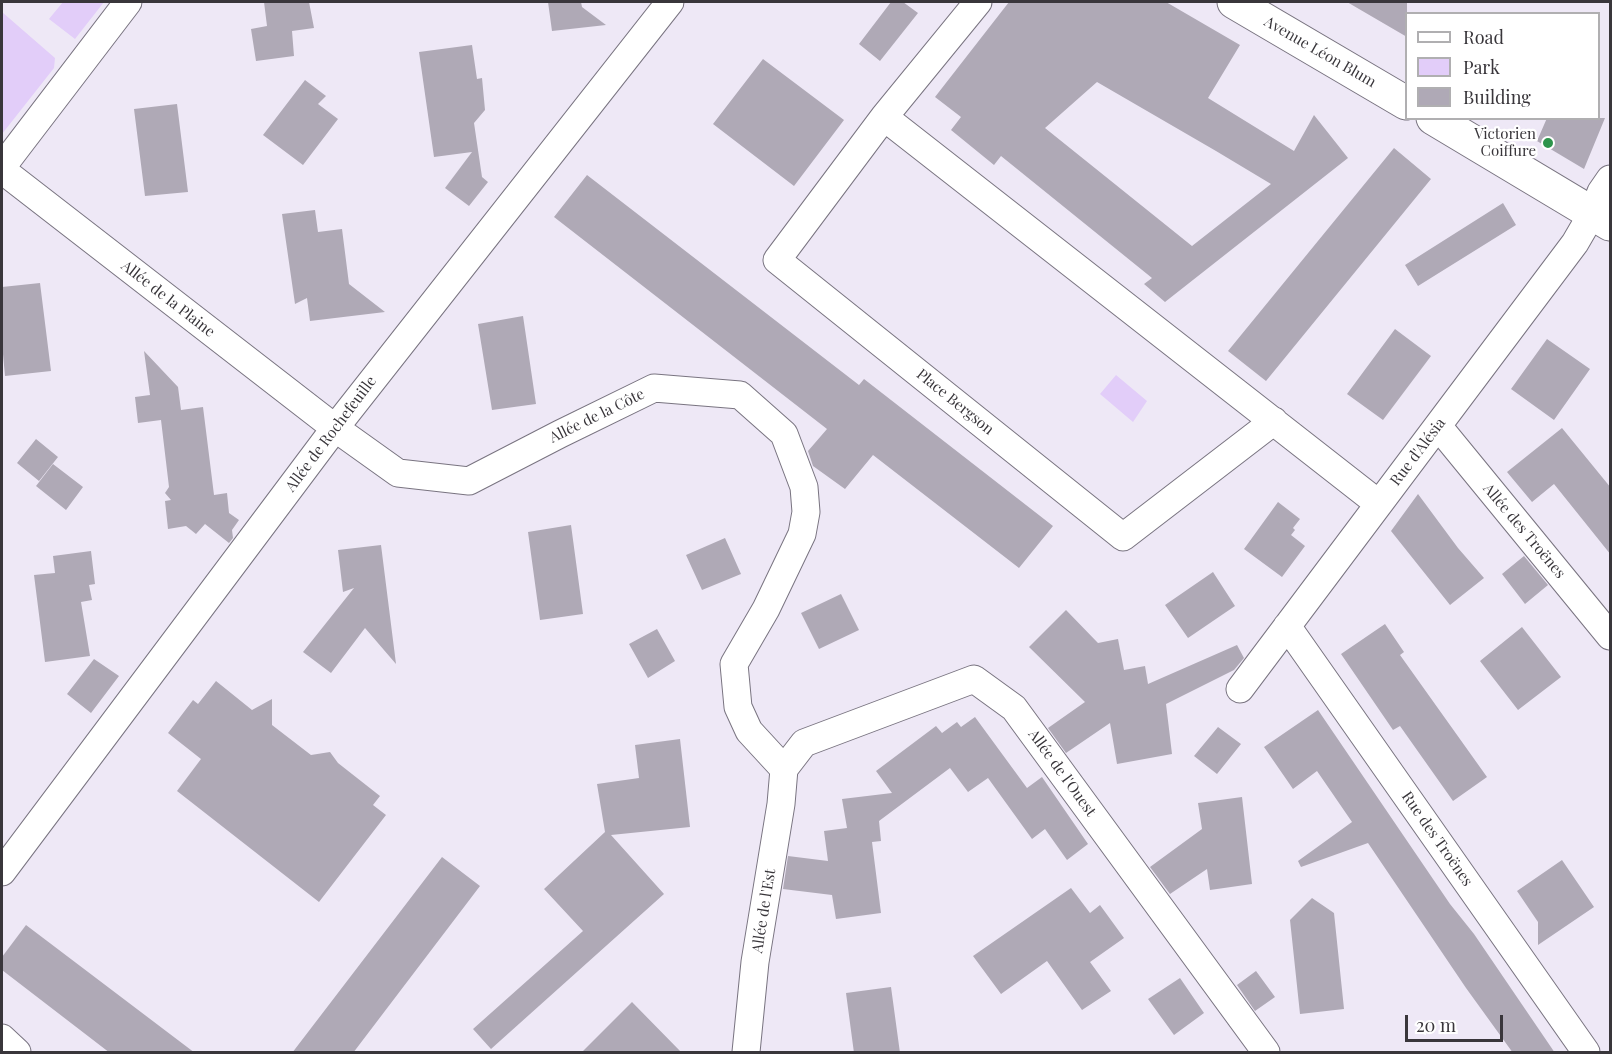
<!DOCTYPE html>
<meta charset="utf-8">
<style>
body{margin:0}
#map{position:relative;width:1612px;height:1054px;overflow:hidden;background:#eee8f6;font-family:"Playfair Display",serif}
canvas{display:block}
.frame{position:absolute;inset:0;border:3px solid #39363b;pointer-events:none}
.legend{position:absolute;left:1405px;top:12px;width:195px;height:108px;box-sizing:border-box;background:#fff;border:2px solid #b0afb1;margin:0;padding:8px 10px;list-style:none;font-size:18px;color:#39363b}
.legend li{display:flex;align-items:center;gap:12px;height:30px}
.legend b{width:30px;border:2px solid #b0afb1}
.scale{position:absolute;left:1405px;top:1015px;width:98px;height:27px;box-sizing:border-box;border:3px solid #39363b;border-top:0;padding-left:8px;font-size:18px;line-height:21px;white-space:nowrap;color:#39363b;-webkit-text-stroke:4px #fff;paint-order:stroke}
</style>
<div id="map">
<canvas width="1612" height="1054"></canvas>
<div class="frame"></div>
<ul class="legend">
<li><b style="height:8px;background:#fff"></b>Road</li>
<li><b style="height:16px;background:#e2cdf9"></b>Park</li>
<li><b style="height:16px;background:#afa9b6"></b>Building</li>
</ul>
<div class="scale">20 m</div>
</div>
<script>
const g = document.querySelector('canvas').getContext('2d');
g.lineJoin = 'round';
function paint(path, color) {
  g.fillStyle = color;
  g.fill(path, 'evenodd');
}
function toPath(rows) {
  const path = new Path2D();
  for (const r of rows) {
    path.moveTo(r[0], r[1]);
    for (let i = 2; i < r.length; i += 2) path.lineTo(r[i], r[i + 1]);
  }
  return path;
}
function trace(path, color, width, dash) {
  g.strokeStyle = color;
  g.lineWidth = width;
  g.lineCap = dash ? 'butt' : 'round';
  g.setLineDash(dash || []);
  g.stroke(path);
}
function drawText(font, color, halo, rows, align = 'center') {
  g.font = font + ' "Playfair Display",serif';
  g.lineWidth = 4.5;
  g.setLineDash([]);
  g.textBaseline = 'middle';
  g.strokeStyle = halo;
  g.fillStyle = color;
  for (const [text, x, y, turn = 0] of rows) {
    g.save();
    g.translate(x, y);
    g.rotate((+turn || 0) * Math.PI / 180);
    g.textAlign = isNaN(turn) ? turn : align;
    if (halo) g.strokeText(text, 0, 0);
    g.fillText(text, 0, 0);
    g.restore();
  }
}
const green = toPath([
 [63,2,104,2,75,39,49,19],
 [2,12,55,58,54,68,2,134],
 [1116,375,1147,401,1133,422,1100,394]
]);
const building = toPath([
 [264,2,309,2,314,28,292,31,294,56,256,61,251,29,267,26],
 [548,2,581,2,582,7,606,25,552,31],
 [891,2,903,2,918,13,880,61,859,44],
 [1009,2,1166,2,1240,45,1208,98,1294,151,1314,115,1348,158,1165,302,1144,284,1152,278,1001,156,994,165,951,130,961,117,935,97],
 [1097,82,1216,151,1271,184,1192,246,1045,128],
 [1347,2,1407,2,1407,37],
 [472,45,477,79,482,78,485,110,474,123,482,177,488,182,469,206,445,188,472,152,434,157,419,52],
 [763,59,844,120,794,186,713,124],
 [305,80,326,96,318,104,338,119,303,165,263,135],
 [177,104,188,192,145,196,134,109],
 [1547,118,1605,118,1584,169,1537,141],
 [1394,148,1431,179,1266,381,1228,351],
 [587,175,859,385,864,379,1053,526,1019,568,873,455,845,489,813,466,808,451,827,429,554,217],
 [1503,203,1516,225,1418,286,1405,265],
 [315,210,318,232,342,229,349,284,385,312,310,321,307,298,295,304,282,214],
 [40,283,51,371,5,376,2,343,2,287],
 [523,316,536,404,492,410,478,324],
 [1395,329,1431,356,1383,420,1347,394],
 [1547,339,1590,369,1554,420,1511,389],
 [144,351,178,387,181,410,203,407,214,495,227,493,229,513,239,520,232,530,233,538,229,543,205,524,196,534,186,526,168,529,165,501,171,500,165,493,169,487,161,420,138,423,135,397,150,395],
 [1562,428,1611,488,1611,555,1554,484,1532,502,1507,472],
 [36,439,58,457,39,481,17,463],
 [53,464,83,487,66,510,36,486],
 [1418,494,1458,548,1484,578,1450,605,1391,531],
 [1278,502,1300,519,1293,528,1295,530,1291,535,1305,546,1282,577,1244,549],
 [571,525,583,614,540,620,528,532],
 [725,538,741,574,702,590,686,555],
 [381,545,396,664,365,628,331,673,303,652,354,588,343,592,338,550],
 [91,551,95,584,89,585,92,600,81,602,90,656,45,662,34,575,55,573,53,556],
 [1524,556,1548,585,1525,604,1502,574],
 [1213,572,1235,606,1188,638,1165,605],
 [841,594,859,630,819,649,801,613],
 [1066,610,1098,643,1118,639,1124,670,1145,666,1148,684,1237,645,1244,658,1234,670,1166,704,1172,754,1117,764,1110,723,1066,753,1048,728,1085,702,1029,647],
 [1385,624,1404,652,1400,655,1487,777,1453,801,1400,726,1393,730,1341,654],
 [1522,627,1561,677,1518,710,1480,661],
 [657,629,675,661,648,678,629,644],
 [94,659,119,676,91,713,67,694],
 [216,681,252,710,272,699,272,725,311,755,330,752,338,763,380,796,373,805,386,815,319,902,177,791,201,759,168,733,193,700,198,704],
 [1318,710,1450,904,1474,934,1555,1053,1513,1053,1466,988,1368,843,1301,867,1298,861,1352,822,1317,771,1293,789,1264,747],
 [975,717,1027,788,1042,777,1088,844,1067,860,1045,829,1032,839,988,778,968,792,950,768,879,821,881,841,872,842,881,913,836,919,832,895,783,889,788,856,828,861,824,831,847,828,842,799,892,793,876,771,936,726,942,733,957,722,961,727],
 [1218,727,1241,744,1217,774,1194,756],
 [680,739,690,827,611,835,664,894,491,1049,473,1029,583,931,544,889,605,832,597,784,639,778,635,745],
 [1242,797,1252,884,1210,890,1207,869,1170,894,1150,867,1202,829,1198,803],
 [442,857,480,886,353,1053,292,1053],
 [1562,860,1594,907,1538,945,1538,922,1517,891],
 [1071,888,1090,913,1100,905,1124,938,1090,962,1111,991,1082,1010,1047,961,1001,994,973,956],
 [1312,898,1334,913,1344,1009,1300,1014,1290,920],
 [26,925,195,1053,110,1053,2,970,2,957],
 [1256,971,1275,997,1255,1011,1237,985],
 [1180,978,1204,1013,1174,1035,1148,999],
 [891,987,900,1053,854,1053,846,993],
 [632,1002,682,1053,581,1053]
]);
const minor = toPath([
 [978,2,884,117,777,260,1123,537,1274,421],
 [884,117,1379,504],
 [2,167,128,2],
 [2,170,335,428,398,473,469,481,560,434,654,388,740,395,784,434,804,487,806,512,802,534,766,609,734,664,738,707,749,731,784,769],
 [1438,426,1610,636],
 [1287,626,1586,1052],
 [1240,689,1575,243,1593,212,1601,192,1610,179],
 [784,769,804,743,974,679,1014,708,1266,1052],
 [2,872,335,428,670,2],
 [2,1038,17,1052],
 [746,1052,755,962,781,804,784,769]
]);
const secondary = toPath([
 [1234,2,1406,103],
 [1433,118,1610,224]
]);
const markers = [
 [1548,143,6,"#2d944b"]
];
const streetNames = [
 ["Avenue Léon Blum",1320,52,30],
 ["Allée de la Plaine",168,299,38],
 ["Place Bergson",955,402,39],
 ["Allée de la Côte",597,416,-26],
 ["Allée de Rochefeuille",331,434,-53],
 ["Rue d'Alésia",1418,452,-53],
 ["Allée des Troënes",1524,531,50],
 ["Allée de l'Ouest",1062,773,54],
 ["Rue des Troënes",1437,839,55],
 ["Allée de l'Est",764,911,-81]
];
const poiNames = [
 ["Victorien",1536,134],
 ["Coiffure",1536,151]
];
paint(green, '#e2cdf9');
paint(building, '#afa9b6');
trace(minor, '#797480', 29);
trace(secondary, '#797480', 35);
trace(minor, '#fff', 27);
trace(secondary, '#fff', 33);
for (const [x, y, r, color] of markers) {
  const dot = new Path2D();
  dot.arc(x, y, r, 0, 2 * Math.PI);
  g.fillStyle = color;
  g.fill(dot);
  trace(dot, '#fff', 2);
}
drawText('15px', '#39363b', '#fff', streetNames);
drawText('15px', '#39363b', '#fff', poiNames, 'right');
</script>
